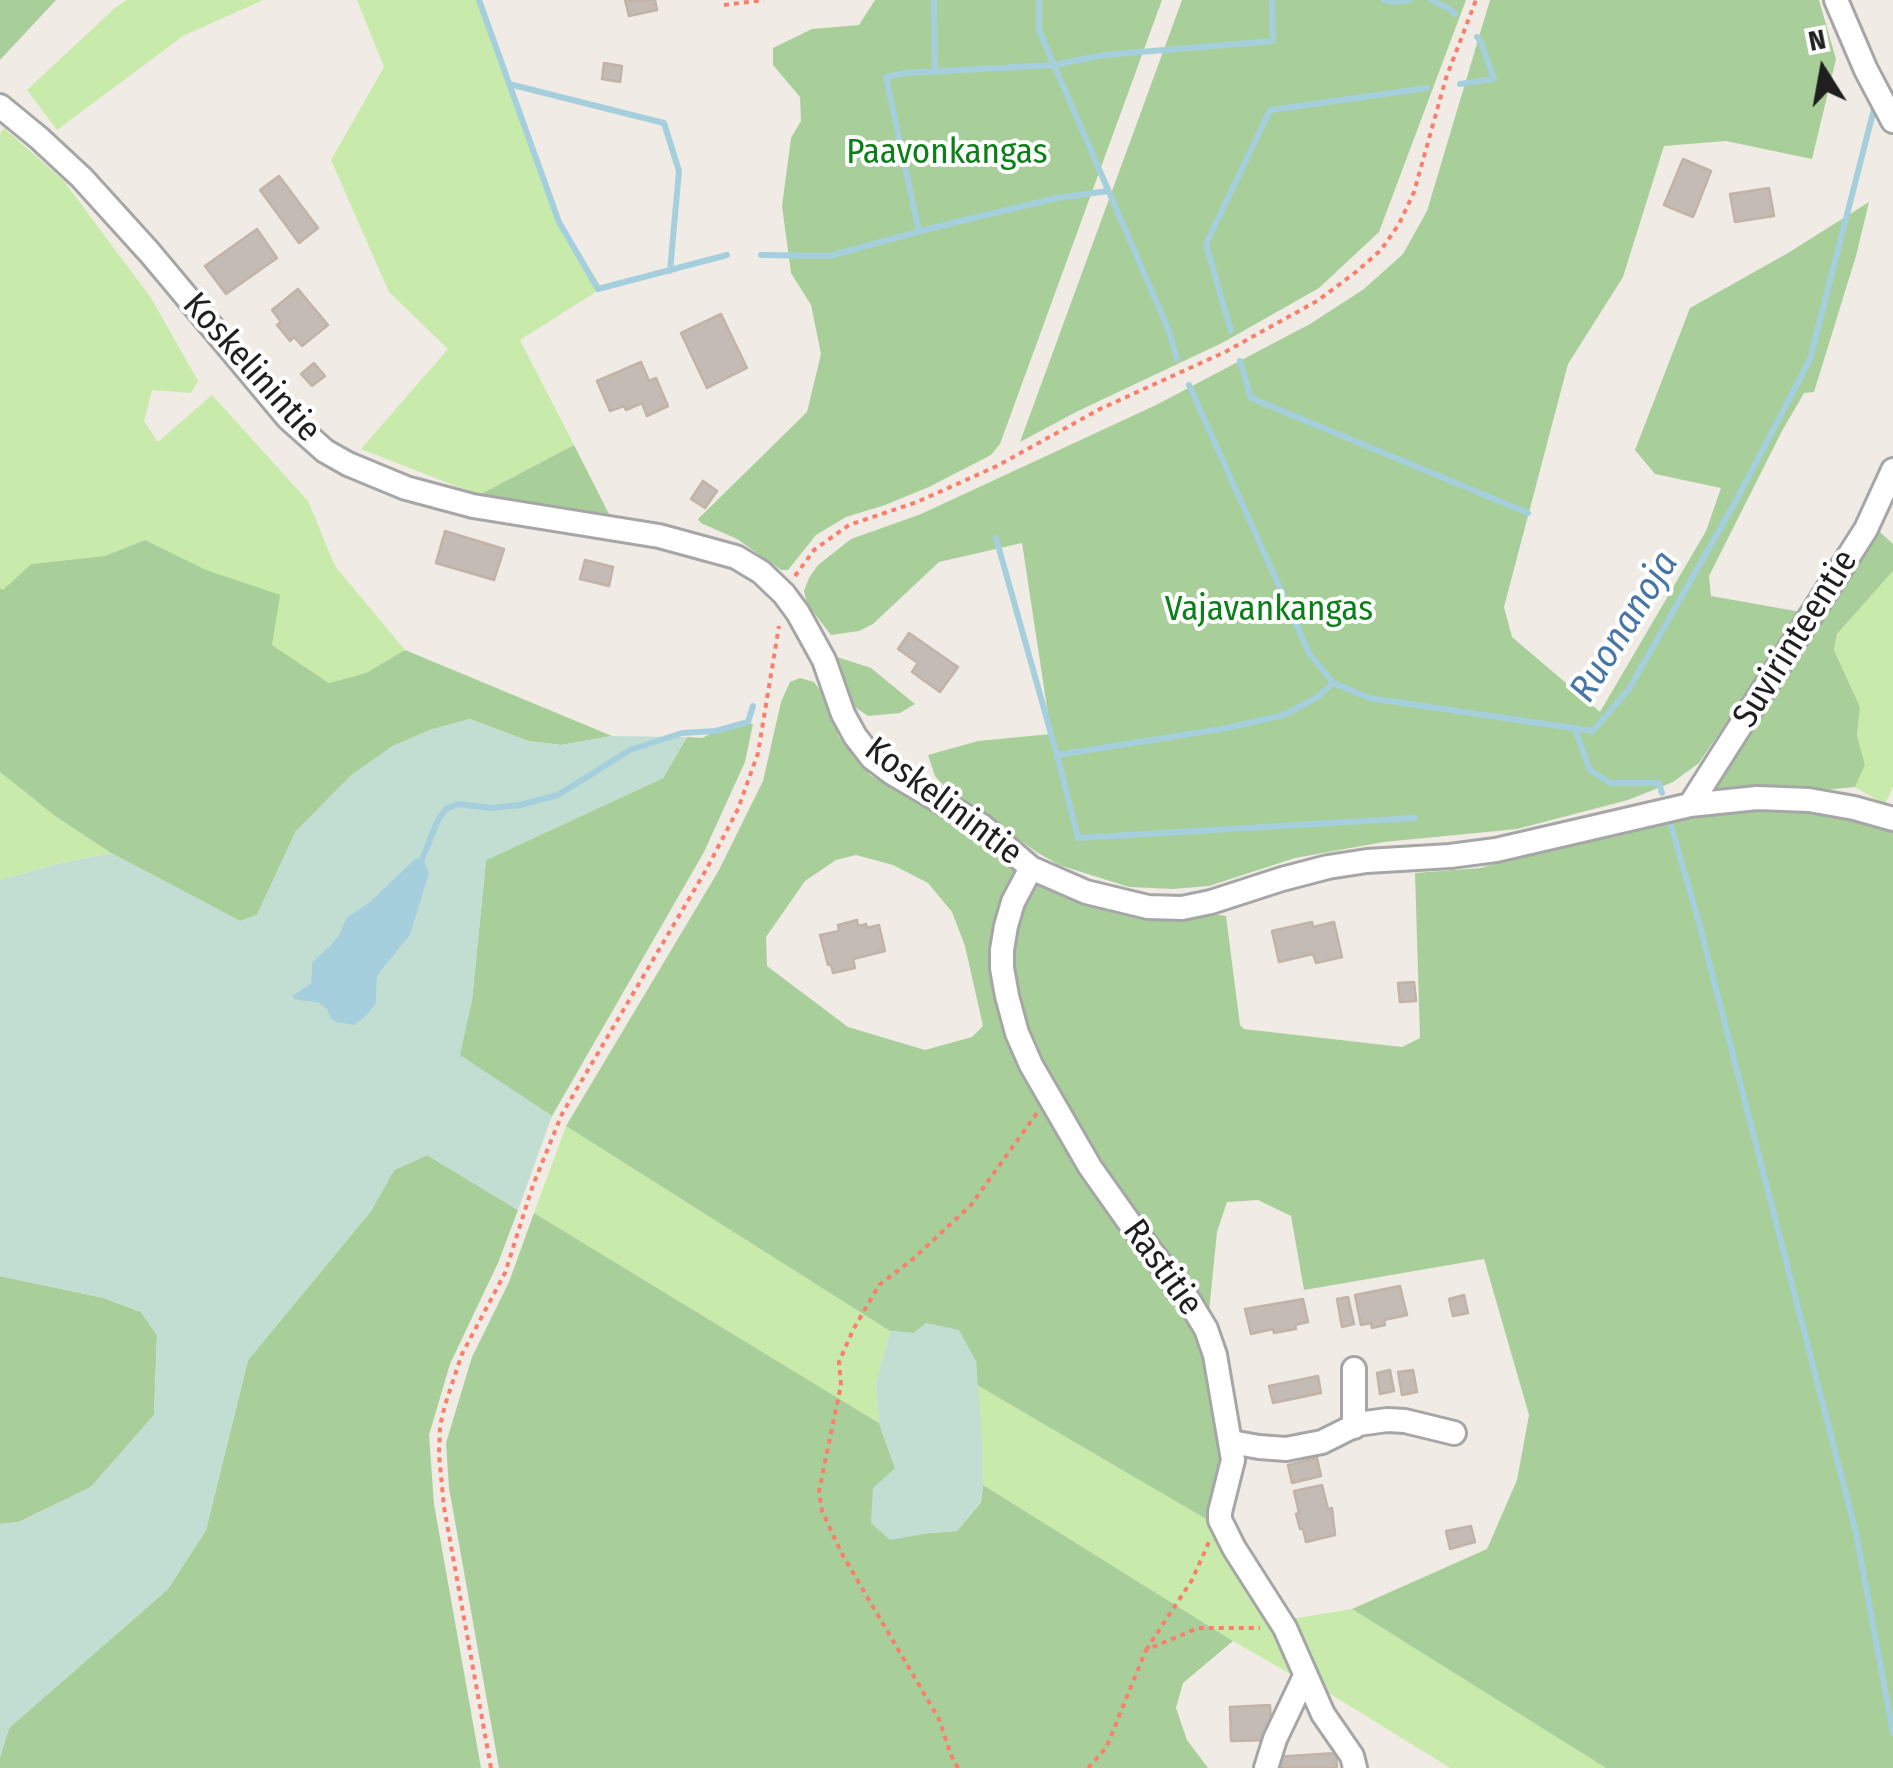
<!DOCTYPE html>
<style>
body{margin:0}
#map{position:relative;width:1893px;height:1768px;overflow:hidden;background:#f0ece5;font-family:"Fira Sans Condensed",sans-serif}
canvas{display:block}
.north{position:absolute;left:1773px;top:20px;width:100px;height:100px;-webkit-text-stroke:8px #fff;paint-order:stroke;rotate:349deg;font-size:28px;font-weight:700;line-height:40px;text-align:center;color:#1f1f1f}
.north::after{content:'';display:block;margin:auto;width:35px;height:45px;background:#1f1f1f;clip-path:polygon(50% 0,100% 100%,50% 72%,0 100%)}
</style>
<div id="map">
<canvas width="1893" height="1768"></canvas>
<div class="north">N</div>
</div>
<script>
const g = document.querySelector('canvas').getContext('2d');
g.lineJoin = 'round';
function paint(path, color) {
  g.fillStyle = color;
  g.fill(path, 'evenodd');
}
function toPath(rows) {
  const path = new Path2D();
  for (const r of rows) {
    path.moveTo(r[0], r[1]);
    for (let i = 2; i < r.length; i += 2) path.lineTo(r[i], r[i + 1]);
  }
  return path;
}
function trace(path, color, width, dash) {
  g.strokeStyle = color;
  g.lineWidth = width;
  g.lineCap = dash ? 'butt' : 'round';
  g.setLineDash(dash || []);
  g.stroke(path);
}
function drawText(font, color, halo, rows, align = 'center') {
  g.font = font + ' "Fira Sans Condensed",sans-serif';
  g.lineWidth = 8;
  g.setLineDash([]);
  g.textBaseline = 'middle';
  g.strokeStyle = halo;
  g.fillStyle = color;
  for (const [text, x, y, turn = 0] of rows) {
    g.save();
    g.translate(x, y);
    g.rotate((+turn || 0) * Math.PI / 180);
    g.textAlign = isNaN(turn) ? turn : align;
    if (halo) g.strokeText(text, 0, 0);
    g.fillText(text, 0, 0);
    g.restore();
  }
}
const grass = toPath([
 [127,0,263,0,183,36,57,130,27,90,115,8],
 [357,0,482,0,509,84,559,221,602,288,520,340,574,445,479,495,361,449,448,349,389,292,331,160,384,67],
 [4,128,63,180,151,298,198,381,191,393,152,390,144,421,158,442,212,395,308,501,335,566,405,650,366,673,329,683,272,645,205,570,145,540,105,556,31,564,3,591,0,588,0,134],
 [1893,571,1893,786,1885,805,1855,787,1865,765,1857,736,1860,707,1834,650,1837,634],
 [0,772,55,816,111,853,56,864,0,880],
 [566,1126,890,1331,876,1383,879,1423,534,1213],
 [977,1385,1211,1522,1281,1637,1294,1676,1233,1641,983,1485],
 [1352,1609,1606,1768,1450,1768,1324,1690,1291,1619]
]);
const forest = toPath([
 [0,0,56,0,0,60],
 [875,0,1162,0,1000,444,991,455,929,487,885,505,846,517,816,535,788,570,781,570,737,539,701,523,698,519,807,412,821,354,811,305,791,273,782,206,791,138,801,121,800,97,773,65,773,48,812,29,859,25],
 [1182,0,1466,0,1379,232,1319,288,1222,343,1078,411,1020,442],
 [1490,0,1819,0,1836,59,1812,159,1726,141,1664,146,1623,277,1568,364,1504,607,1512,637,1600,712,1706,531,1721,488,1655,474,1635,450,1690,308,1788,253,1869,202,1856,256,1814,392,1804,393,1782,431,1709,576,1711,596,1801,612,1699,763,1673,782,1628,800,1517,829,1384,842,1295,858,1209,886,1173,889,1129,887,1059,865,1038,853,944,786,935,776,928,755,978,741,1051,734,1022,543,939,562,873,624,859,631,831,635,807,604,804,591,809,578,818,565,851,539,921,514,1156,405,1310,324,1364,289,1403,254,1427,211],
 [574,445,609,514,479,495],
 [1871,532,1880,532,1893,544,1893,571,1837,634,1834,650,1860,707,1857,736,1865,765,1855,787,1815,791,1720,791,1713,782],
 [145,540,206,570,280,595,272,645,329,683,366,673,405,650,612,736,561,745,528,741,470,719,430,730,391,747,296,831,257,915,240,921,111,853,55,816,0,772,0,588,3,590,31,564,105,556],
 [837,657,871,668,915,704,900,713,868,716,852,705,843,684],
 [800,678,814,682,825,696,839,737,870,775,987,841,1020,877,1001,916,1015,1047,1194,1323,1208,1360,1224,1453,1211,1522,977,1385,976,1361,913,1333,890,1331,566,1126,719,870,763,781,781,702,790,682],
 [856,855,893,865,928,883,952,912,965,946,983,1026,972,1037,925,1050,848,1027,767,966,766,937,805,881,836,860],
 [733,723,753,724,745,762,704,852,552,1116,459,1055,472,1000,486,860,663,778,687,737,702,738],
 [1740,809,1825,810,1884,825,1893,830,1893,1768,1606,1768,1352,1609,1487,1549,1517,1480,1529,1415,1484,1259,1304,1290,1291,1216,1258,1200,1227,1202,1217,1232,1209,1312,1106,1178,1042,1066,1020,1013,1008,958,1016,920,1032,882,1108,906,1201,912,1226,916,1240,1025,1244,1029,1402,1047,1420,1038,1415,873,1480,868,1619,831],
 [427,1155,518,1210,498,1263,450,1364,429,1435,434,1504,481,1768,0,1768,0,1757,9,1728,168,1589,206,1530,248,1360,371,1211,394,1170],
 [534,1213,879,1423,895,1468,930,1533,957,1531,981,1502,983,1485,1233,1641,1183,1683,1176,1708,1187,1740,1208,1768,499,1768,449,1488,446,1443,472,1357,509,1282],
 [0,1276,104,1298,141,1312,157,1335,154,1415,91,1487,19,1522,0,1524]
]);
const wetland = toPath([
 [470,719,528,741,561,745,612,736,687,737,663,778,486,860,472,1000,460,1055,552,1116,518,1210,427,1155,394,1170,371,1211,248,1360,206,1530,168,1589,9,1728,0,1757,0,1524,20,1522,91,1487,154,1415,157,1335,141,1312,104,1298,0,1276,0,880,57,864,111,853,240,921,257,915,296,831,351,775,391,747,430,730],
 [400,874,429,874,410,935,377,976,376,1004,368,1014,355,1025,319,1003,300,999,293,995,311,983,312,962,331,945,339,935,346,918,371,901],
 [926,1323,959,1330,976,1361,982,1440,983,1485,981,1501,957,1531,930,1533,890,1540,871,1523,873,1488,895,1468,879,1423,876,1383,890,1331,913,1333]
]);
const water = toPath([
 [423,857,429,874,410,935,377,976,376,1004,368,1014,355,1025,336,1022,330,1018,327,1009,319,1003,294,999,293,995,311,983,312,962,331,945,339,935,346,918,371,901,415,859]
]);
const stream = toPath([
 [479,0,559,222,598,289,727,255],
 [934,0,935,71],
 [1039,0,1039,30,1169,331,1177,359],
 [1384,0,1395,2,1410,0],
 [1431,0,1450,9,1455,14],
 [509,84,664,123,679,171,670,271],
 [1460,84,1494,79,1481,42,1477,37],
 [1892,94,1893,93],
 [919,232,886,77,905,73,1054,65,1104,55,1273,41,1272,0],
 [761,255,829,256,936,227,1057,198,1108,191],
 [1231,331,1206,244,1270,110,1427,88],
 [1240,361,1251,398,1528,513],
 [1189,385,1309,653,1333,683,1369,698,1593,731,1629,689,1649,654,1737,499,1810,359,1874,109],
 [996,538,1057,755,1227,728,1284,715,1316,698,1333,683],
 [1575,729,1590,770,1610,783,1659,783,1662,793],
 [1057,755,1078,838,1415,818],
 [1671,826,1699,923,1856,1533,1893,1733],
 [423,857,438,820,446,809,458,804,491,808,520,805,558,795,630,750,682,733,716,731,748,722,753,706]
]);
const building = toPath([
 [625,0,655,0,657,10,629,16,625,0],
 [604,63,622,66,620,82,602,79,604,63],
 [1683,159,1711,171,1693,217,1664,205,1683,159],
 [279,176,318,228,299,243,260,190,279,176],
 [1769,188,1774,216,1735,222,1730,194,1769,188],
 [257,229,277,258,226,294,205,266,257,229],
 [298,289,328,325,302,346,294,337,290,341,277,325,281,322,272,310,298,289],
 [721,314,747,368,707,388,681,333,721,314],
 [641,362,649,381,656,378,668,406,647,416,642,403,626,410,624,406,610,411,597,381,641,362],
 [314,363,325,376,312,386,301,374,314,363],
 [703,481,717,491,705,508,691,499,703,481],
 [445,531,504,549,494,580,436,563,445,531],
 [585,560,613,567,609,586,580,579,585,560],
 [909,633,958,667,940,692,912,672,918,663,898,649,909,633],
 [857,920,858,926,866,924,867,928,879,925,885,951,853,959,855,968,833,973,831,965,828,965,820,935,839,931,838,925,857,920],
 [1312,922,1313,927,1334,922,1342,957,1316,963,1313,954,1279,962,1272,931,1312,922],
 [1414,982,1416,1001,1400,1002,1398,983,1414,982],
 [1400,1286,1407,1315,1384,1320,1385,1325,1372,1328,1371,1323,1361,1325,1355,1295,1400,1286],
 [1464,1295,1468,1313,1453,1316,1449,1299,1464,1295],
 [1348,1297,1354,1324,1342,1327,1337,1299,1348,1297],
 [1303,1299,1308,1322,1295,1325,1296,1329,1274,1333,1273,1329,1251,1334,1245,1309,1303,1299],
 [1390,1370,1394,1391,1380,1394,1377,1373,1390,1370],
 [1413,1370,1417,1392,1402,1395,1398,1372,1413,1370],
 [1318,1376,1321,1393,1273,1403,1269,1386,1318,1376],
 [1317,1458,1321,1476,1292,1483,1288,1465,1317,1458],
 [1322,1485,1328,1509,1332,1508,1335,1535,1306,1542,1303,1529,1300,1529,1296,1514,1299,1513,1294,1491,1322,1485],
 [1471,1526,1475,1542,1450,1549,1446,1531,1471,1526],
 [1270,1705,1272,1740,1231,1741,1230,1707,1270,1705],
 [1336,1753,1337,1768,1275,1768,1274,1757,1336,1753]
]);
const path = toPath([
 [724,5,764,0],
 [795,576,814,550,849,525,917,502,997,466,1100,409,1225,352,1317,301,1356,272,1381,250,1399,224,1414,192,1446,78,1476,0],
 [1146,1650,1192,1580,1209,1542],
 [491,1768,444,1507,439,1455,440,1426,445,1405,462,1354,505,1273,533,1185,562,1114,706,870,738,809,758,753,779,626],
 [958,1768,951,1755,939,1719,842,1554,822,1511,819,1491,841,1385,839,1362,853,1330,879,1285,913,1259,971,1205,1037,1113],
 [1088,1768,1106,1748,1146,1650,1198,1628,1260,1628]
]);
const minor = toPath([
 [1836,0,1866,70,1893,121],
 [0,106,39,138,82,178,150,253,288,418,325,451,348,464,406,488,473,506,659,536,736,557,761,572,784,594,798,613,824,660,843,714,855,736,872,758,892,773,982,826,1031,868,1086,892,1148,907,1182,908,1211,902,1282,879,1328,867,1367,861,1450,856,1496,850,1690,805,1757,798,1809,800,1854,808,1893,819],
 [1690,805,1866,529,1893,470],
 [1031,868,1013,902,1006,926,1002,950,1002,968,1007,996,1017,1033,1031,1065,1090,1167,1131,1225,1189,1301,1206,1329,1215,1355,1233,1460,1220,1512,1220,1520,1234,1548,1285,1628,1323,1714,1352,1756,1355,1768],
 [1354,1427,1354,1369],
 [1231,1442,1259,1447,1286,1449,1322,1442,1358,1424,1387,1420,1405,1421,1454,1433],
 [1266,1768,1275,1739,1305,1676]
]);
const parkNames = [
 ["Paavonkangas",947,153],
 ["Vajavankangas",1269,610]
];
const streetNames = [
 ["Koskelinintie",251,368,48],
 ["Suvirinteentie",1796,639,-58],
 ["Koskelinintie",943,802,37],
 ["Rastitie",1162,1268,54]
];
const waterNames = [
 ["Ruonanoja",1625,627,-58]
];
paint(grass, '#c8eaab');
paint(forest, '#a8cf9a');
paint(wetland, '#c2ded2');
paint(water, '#a5cfdd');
trace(stream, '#a5cfdd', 6);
paint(building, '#c4bcb4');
trace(building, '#c1b3a7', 2.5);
trace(minor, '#a6a6a6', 28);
trace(path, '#fa7e6c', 4, [5, 5]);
trace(minor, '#fff', 22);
drawText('35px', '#0b7f18', '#fff', parkNames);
drawText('35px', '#1f1f1f', '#fff', streetNames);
drawText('italic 38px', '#4775a7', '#fff', waterNames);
</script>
